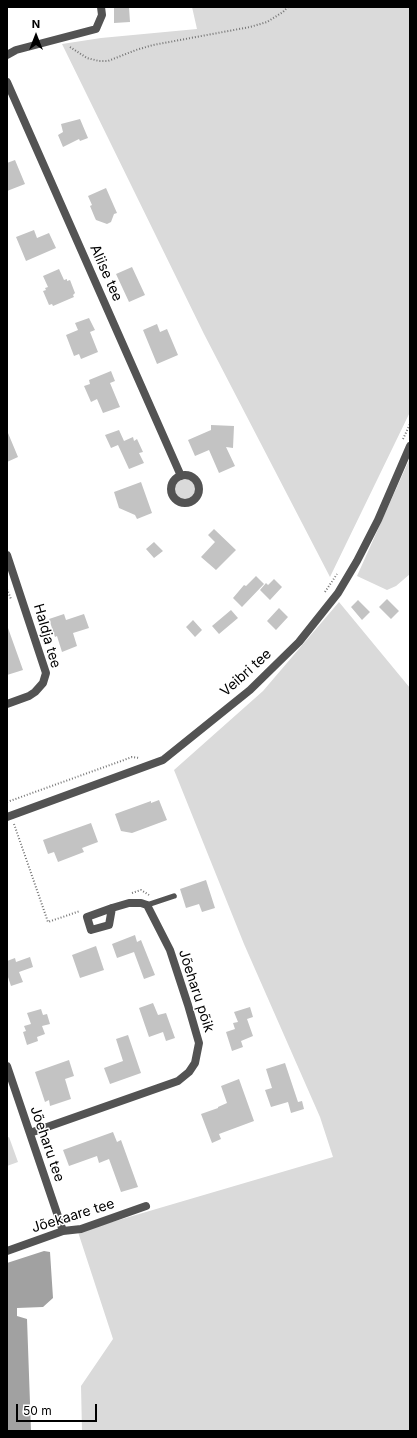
<!DOCTYPE html>
<meta charset="utf-8">
<style>
body{margin:0}
#map{position:relative;width:417px;height:1438px;overflow:hidden;background:#fff;font-family:Inter,sans-serif}
canvas{display:block}
.frame{position:absolute;inset:0;border:8px solid #000;pointer-events:none}
.north{position:absolute;left:16px;top:16px;width:40px;height:40px;-webkit-text-stroke:3px #fff;paint-order:stroke;rotate:0deg;font-size:11px;font-weight:700;line-height:16px;text-align:center;color:#000}
.north::after{content:'';display:block;margin:auto;width:14px;height:18px;background:#000;clip-path:polygon(50% 0,100% 100%,50% 72%,0 100%)}
.scale{position:absolute;left:16px;top:1404px;width:81px;height:18px;box-sizing:border-box;border:2px solid #000;border-top:0;padding-left:5px;font-size:12px;line-height:14px;white-space:nowrap;color:#000;-webkit-text-stroke:3px #fff;paint-order:stroke}
</style>
<div id="map">
<canvas width="417" height="1438"></canvas>
<div class="frame"></div>
<div class="north">N</div>
<div class="scale">50 m</div>
</div>
<script>
const g = document.querySelector('canvas').getContext('2d');
g.lineJoin = 'round';
function paint(path, color) {
  g.fillStyle = color;
  g.fill(path, 'evenodd');
}
function toPath(rows) {
  const path = new Path2D();
  for (const r of rows) {
    if (r.length === 3) {
      path.moveTo(r[0] + r[2], r[1]);
      path.arc(r[0], r[1], r[2], 0, 2 * Math.PI);
      continue;
    }
    path.moveTo(r[0], r[1]);
    for (let i = 2; i < r.length; i += 2) path.lineTo(r[i], r[i + 1]);
  }
  return path;
}
function trace(path, color, width, dash) {
  g.strokeStyle = color;
  g.lineWidth = width;
  g.lineCap = dash ? 'butt' : 'round';
  g.setLineDash(dash || []);
  g.stroke(path);
}
function drawText(font, color, halo, rows, align = 'center') {
  g.font = font + ' Inter,sans-serif';
  g.lineWidth = 3;
  g.setLineDash([]);
  g.textBaseline = 'middle';
  g.strokeStyle = halo;
  g.fillStyle = color;
  for (const [text, x, y, turn = 0] of rows) {
    g.save();
    g.translate(x, y);
    g.rotate((+turn || 0) * Math.PI / 180);
    g.textAlign = isNaN(turn) ? turn : align;
    if (halo) g.strokeText(text, 0, 0);
    g.fillText(text, 0, 0);
    g.restore();
  }
}
const green = toPath([
 [192,7,410,7,410,412,330,577,204,334,62,44,101,38,197,29],
 [410,458,410,574,396,586,387,590,357,576],
 [185,489,11],
 [339,602,410,688,410,1431,82,1431,81,1386,113,1339,78,1232,333,1157,320,1117,244,944,174,770,263,691],
 [9,1137,18,1162,7,1166,7,1138]
]);
const water = toPath([
 [44,1251,50,1252,53,1298,43,1307,17,1308,17,1316,27,1319,31,1431,7,1431,7,1263]
]);
const building = toPath([
 [114,7,129,7,130,22,114,23],
 [80,119,88,138,80,141,79,139,63,147,58,135,63,132,61,124],
 [15,160,25,184,7,191,7,163],
 [106,188,117,213,114,214,111,222,107,224,96,220,95,218,90,206,92,205,88,196],
 [34,230,37,238,49,233,56,248,26,261,16,237],
 [132,267,145,295,129,302,116,274],
 [59,269,64,280,67,279,67,281,70,280,75,293,73,295,74,297,53,306,52,304,49,305,43,291,46,290,45,288,48,287,43,276],
 [89,318,95,330,90,332,98,352,81,359,79,354,74,356,66,335,78,330,75,323],
 [157,324,160,332,167,329,178,355,157,364,143,330],
 [111,371,115,381,110,383,120,407,103,413,97,399,91,402,84,386,90,384,89,380],
 [211,425,234,426,233,448,226,447,235,466,219,473,209,450,195,456,188,440,211,430],
 [119,430,124,441,133,437,134,441,137,439,143,452,139,453,144,463,129,469,118,445,111,448,105,435],
 [7,433,8,433,18,457,7,462],
 [141,482,152,513,137,519,135,515,119,508,114,492],
 [214,529,236,550,216,570,201,557,215,542,208,535],
 [154,542,163,551,154,558,146,549],
 [256,576,264,584,242,607,233,598,244,585,246,586],
 [274,579,282,587,270,600,260,590,266,583,268,585],
 [387,599,399,611,391,619,379,607],
 [358,600,370,612,362,620,351,607],
 [279,608,288,617,276,630,267,621],
 [231,610,238,618,219,634,212,626],
 [64,614,66,620,84,614,89,628,73,633,77,646,62,652,57,636,55,637,49,619],
 [193,620,202,630,195,637,186,627],
 [7,628,8,628,23,670,7,675],
 [159,800,167,820,132,833,121,831,115,814,151,801,151,803],
 [91,823,98,842,82,848,84,852,58,862,54,852,48,854,43,840],
 [206,880,215,908,202,912,199,904,186,908,180,889],
 [135,935,137,942,141,940,155,975,144,979,134,952,117,958,112,944],
 [96,946,104,970,80,978,72,955],
 [30,957,33,967,19,972,23,982,11,986,7,974,7,961,15,958,16,962],
 [153,1003,158,1015,166,1013,175,1038,166,1041,163,1032,149,1037,139,1008],
 [250,1007,253,1017,247,1019,253,1036,241,1041,243,1047,232,1051,226,1032,235,1029,233,1023,238,1022,234,1012],
 [41,1009,43,1015,47,1014,50,1024,42,1026,45,1034,37,1037,38,1041,27,1045,23,1032,26,1031,24,1026,31,1024,27,1013],
 [128,1035,141,1073,110,1084,104,1068,123,1061,116,1039],
 [69,1060,74,1076,65,1079,71,1099,50,1106,49,1100,45,1102,35,1072],
 [285,1063,298,1102,302,1101,304,1109,291,1113,288,1102,271,1107,265,1090,272,1088,266,1069],
 [239,1079,254,1121,219,1134,221,1139,212,1143,201,1114,218,1108,218,1107,227,1103,221,1086],
 [113,1132,117,1142,121,1140,138,1187,121,1192,109,1159,99,1163,97,1156,69,1166,63,1150]
]);
const path = toPath([
 [70,47,87,58,99,61,108,61,136,50,153,45,250,27,267,22,283,12,288,7],
 [403,439,410,424],
 [7,589,11,599],
 [325,592,337,574],
 [7,802,124,760,132,757,140,758],
 [14,824,48,922,80,911],
 [132,893,141,890,149,895]
]);
const lane = toPath([
 [147,905,174,896]
]);
const street = toPath([
 [7,55,16,50,96,29,102,15,101,7],
 [7,82,181,476],
 [185,489,14],
 [7,555,46,673,43,683,35,692,29,696,7,704],
 [7,817,163,760,250,690,299,642,338,593,357,561,378,520,410,446],
 [7,1066,63,1231],
 [30,1133,178,1081,189,1072,195,1063,199,1043,188,1005,170,950,147,905,141,903,129,903,112,908,87,917,91,930,109,925,112,908],
 [7,1251,63,1231,81,1229,146,1206]
]);
const streetNames = [
 ["Aliise tee",106,273,66],
 ["Haldja tee",47,636,74],
 ["Veibri tee",246,673,-42],
 ["Jõeharu põik",196,991,72],
 ["Jõeharu tee",47,1144,71],
 ["Jõekaare tee",73,1216,-17]
];
paint(green, '#dadada');
paint(water, '#a1a1a1');
paint(building, '#c3c3c3');
trace(path, '#757575', 2, [1, 2]);
trace(lane, '#535353', 5.5);
trace(street, '#535353', 8);
drawText('14px', '#000', '#fff', streetNames);
</script>
